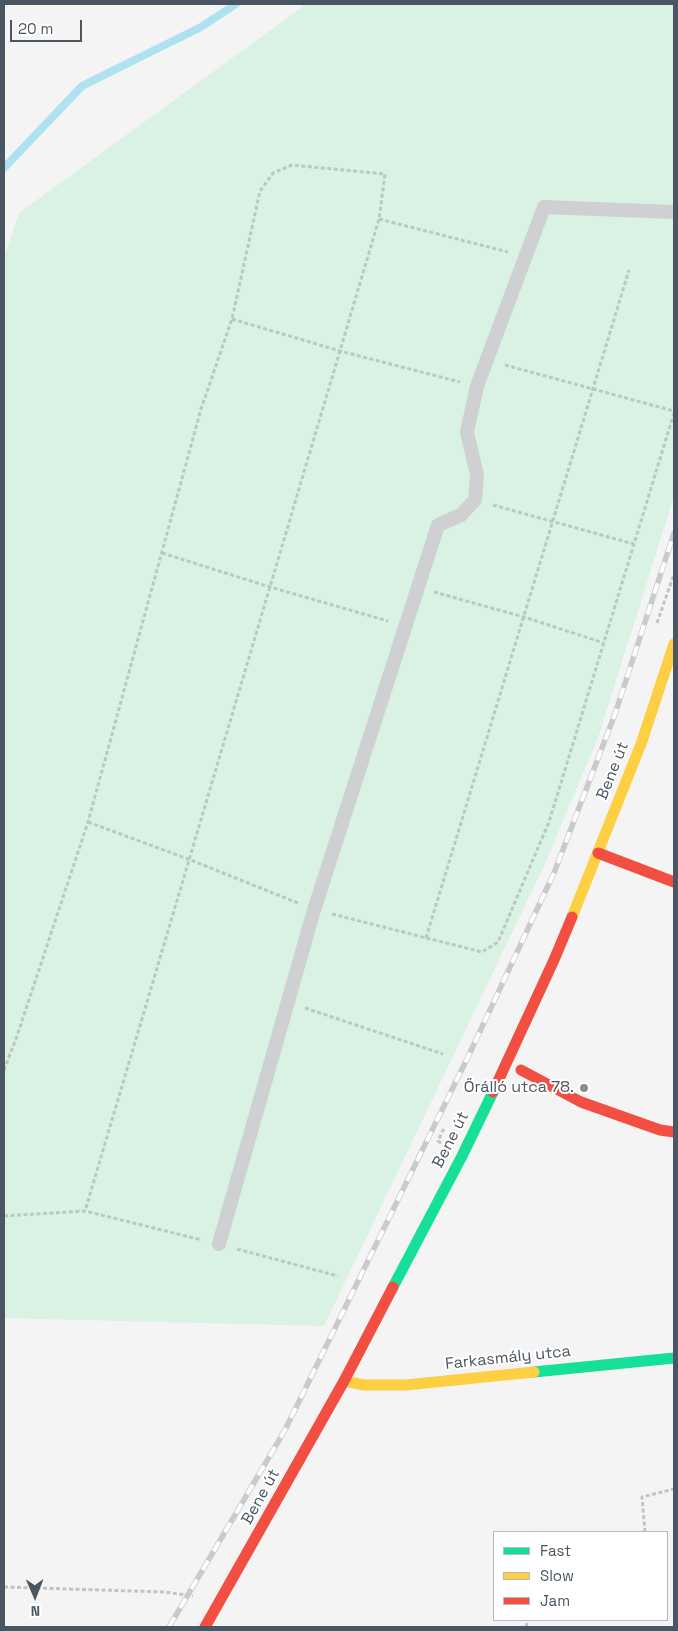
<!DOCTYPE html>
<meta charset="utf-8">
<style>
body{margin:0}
#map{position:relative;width:678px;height:1631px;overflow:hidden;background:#f4f4f4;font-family:"Space Grotesk",sans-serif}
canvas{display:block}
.frame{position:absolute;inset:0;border:5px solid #4a5661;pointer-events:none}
.legend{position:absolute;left:493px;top:1531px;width:175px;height:90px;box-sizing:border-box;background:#fff;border:1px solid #b7bbc0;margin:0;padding:6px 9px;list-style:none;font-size:15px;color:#4a5661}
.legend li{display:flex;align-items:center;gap:10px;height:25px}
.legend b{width:25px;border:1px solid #b7bbc0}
.north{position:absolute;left:10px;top:1571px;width:50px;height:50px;-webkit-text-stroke:4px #fff;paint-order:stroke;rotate:179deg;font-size:14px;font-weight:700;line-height:20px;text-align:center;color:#4a5661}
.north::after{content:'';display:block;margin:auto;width:18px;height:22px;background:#4a5661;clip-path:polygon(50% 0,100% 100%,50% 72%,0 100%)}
.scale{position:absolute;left:10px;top:20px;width:72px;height:22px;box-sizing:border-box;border:2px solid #4a5661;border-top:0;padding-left:6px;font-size:15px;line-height:18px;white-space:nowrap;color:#4a5661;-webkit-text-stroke:4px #fff;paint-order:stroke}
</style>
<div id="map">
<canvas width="678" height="1631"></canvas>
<div class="frame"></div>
<ul class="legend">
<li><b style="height:6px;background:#16e098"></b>Fast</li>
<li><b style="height:6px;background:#ffcf43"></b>Slow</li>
<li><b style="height:6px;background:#f24e42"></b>Jam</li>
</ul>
<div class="north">N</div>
<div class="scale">20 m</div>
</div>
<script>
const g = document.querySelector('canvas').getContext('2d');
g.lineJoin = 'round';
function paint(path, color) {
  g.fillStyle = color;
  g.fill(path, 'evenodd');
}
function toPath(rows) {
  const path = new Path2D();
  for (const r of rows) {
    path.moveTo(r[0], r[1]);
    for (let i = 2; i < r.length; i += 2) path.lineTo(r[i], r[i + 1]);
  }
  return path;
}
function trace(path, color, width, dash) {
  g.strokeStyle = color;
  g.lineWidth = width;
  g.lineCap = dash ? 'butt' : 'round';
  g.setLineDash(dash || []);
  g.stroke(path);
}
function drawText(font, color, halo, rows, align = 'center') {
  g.font = font + ' "Space Grotesk",sans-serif';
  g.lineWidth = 4;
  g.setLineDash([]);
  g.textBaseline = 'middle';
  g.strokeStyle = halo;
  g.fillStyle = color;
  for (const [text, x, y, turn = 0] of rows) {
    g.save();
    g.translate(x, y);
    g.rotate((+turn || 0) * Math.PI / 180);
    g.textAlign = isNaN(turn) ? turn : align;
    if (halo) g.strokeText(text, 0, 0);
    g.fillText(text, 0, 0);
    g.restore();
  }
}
const green = toPath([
 [302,4,674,4,674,496,598,738,544,866,324,1326,4,1318,4,257,19,213,301,8]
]);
const stream = toPath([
 [4,168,82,86,201,27,236,4]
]);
const path = toPath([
 [379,219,508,252],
 [232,319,340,351,460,382],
 [505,365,674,411],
 [493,505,634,544],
 [162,553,270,587,388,621],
 [434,592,524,617,604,643],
 [657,623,674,574],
 [88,822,188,859,298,903],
 [332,914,482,952,498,942,549,822,674,413],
 [426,938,629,270],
 [305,1008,443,1054],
 [4,1070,17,1036,88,822,201,409,232,319,260,191,273,173,292,165,385,174,379,219,85,1211],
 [441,1143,438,1141,444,1128],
 [4,1216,85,1211,202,1240],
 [237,1249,338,1276],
 [645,1532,642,1497,674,1489],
 [4,1587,165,1592,193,1596],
 [526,1627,528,1620]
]);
const lane = toPath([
 [219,1244,314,910,438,525,461,515,475,500,477,475,467,432,477,386,544,207,674,212]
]);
const fast = toPath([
 [393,1287,462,1156,493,1092],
 [534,1372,674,1358]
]);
const slow = toPath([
 [572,917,641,744,674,644],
 [344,1381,364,1385,406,1385,534,1372]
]);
const jam = toPath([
 [598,853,674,882],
 [521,1070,581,1102,660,1130,674,1132],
 [493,1092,554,960,572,917],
 [205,1627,344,1381,393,1287]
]);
const rail = toPath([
 [169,1627,285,1430,468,1057,554,873,615,714,674,533]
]);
const markers = [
 [584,1088,5,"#868d94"]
];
const streetNames = [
 ["Bene út",613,771,-68],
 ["Bene út",451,1140,-63],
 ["Farkasmály utca",508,1358,-6],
 ["Bene út",261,1497,-61]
];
const poiNames = [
 ["Őrálló utca 78.",574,1088]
];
paint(green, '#d9f2e3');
trace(stream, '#aee2f0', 8);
trace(path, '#bcc7c4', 3, [4, 2.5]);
trace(lane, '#ced0d2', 14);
trace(fast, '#16e098', 11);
trace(slow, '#ffcf43', 11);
trace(jam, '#f24e42', 11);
trace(rail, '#c9cacc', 5.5);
trace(rail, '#fff', 4, [11]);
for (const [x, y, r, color] of markers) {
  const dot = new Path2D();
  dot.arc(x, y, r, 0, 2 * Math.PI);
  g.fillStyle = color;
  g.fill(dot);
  trace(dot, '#fff', 2);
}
drawText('16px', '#4a5661', '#fff', streetNames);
drawText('16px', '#4a5661', '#fff', poiNames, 'right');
</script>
